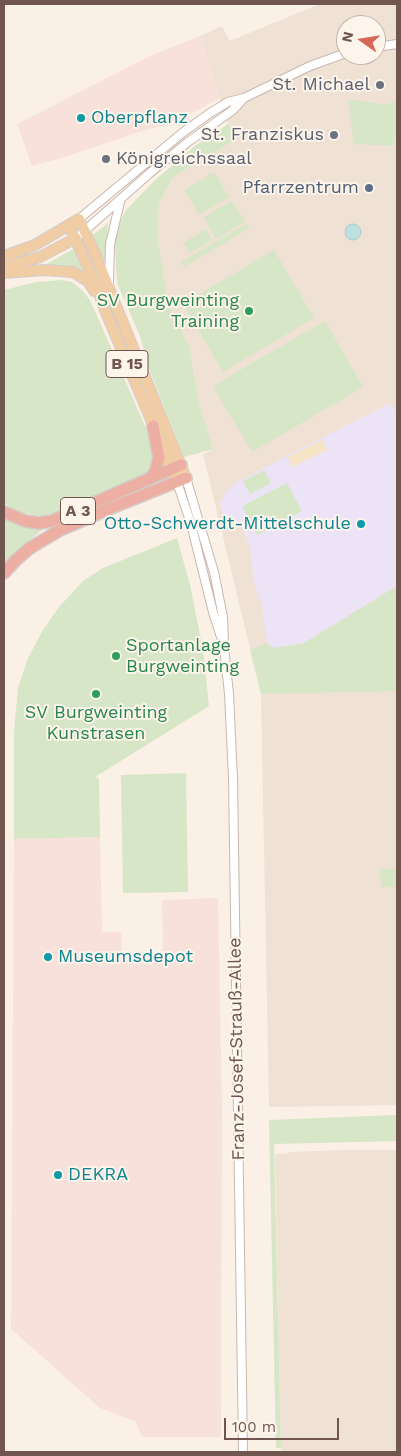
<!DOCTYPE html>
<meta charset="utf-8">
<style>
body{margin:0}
#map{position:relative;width:401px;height:1456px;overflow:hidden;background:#faf0e6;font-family:"Work Sans",sans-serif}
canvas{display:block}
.frame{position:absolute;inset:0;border:5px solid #70564e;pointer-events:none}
.north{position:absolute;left:336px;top:15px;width:50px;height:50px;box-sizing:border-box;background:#fdf4ec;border:1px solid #c5b5ad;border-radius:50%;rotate:283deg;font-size:14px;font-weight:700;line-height:20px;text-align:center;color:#70564e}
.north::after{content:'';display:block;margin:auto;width:18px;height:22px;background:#d66759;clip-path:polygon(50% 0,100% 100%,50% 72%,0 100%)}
.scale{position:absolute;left:224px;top:1418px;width:115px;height:22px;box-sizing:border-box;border:2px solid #70564e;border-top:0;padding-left:6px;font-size:15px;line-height:18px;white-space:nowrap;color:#70564e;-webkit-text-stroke:4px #fdf4ec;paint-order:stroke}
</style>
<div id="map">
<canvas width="401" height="1456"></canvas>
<div class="frame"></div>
<div class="north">N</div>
<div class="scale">100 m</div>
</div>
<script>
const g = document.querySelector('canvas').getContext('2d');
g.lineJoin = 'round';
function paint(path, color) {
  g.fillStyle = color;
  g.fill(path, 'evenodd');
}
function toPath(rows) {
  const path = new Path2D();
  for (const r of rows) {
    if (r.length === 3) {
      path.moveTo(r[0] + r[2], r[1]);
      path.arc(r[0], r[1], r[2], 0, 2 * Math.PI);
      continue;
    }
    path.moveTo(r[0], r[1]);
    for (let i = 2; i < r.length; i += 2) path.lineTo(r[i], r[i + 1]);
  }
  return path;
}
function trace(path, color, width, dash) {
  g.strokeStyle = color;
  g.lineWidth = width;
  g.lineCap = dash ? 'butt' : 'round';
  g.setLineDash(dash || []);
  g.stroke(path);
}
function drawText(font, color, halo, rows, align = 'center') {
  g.font = font + ' "Work Sans",sans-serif';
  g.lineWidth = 4;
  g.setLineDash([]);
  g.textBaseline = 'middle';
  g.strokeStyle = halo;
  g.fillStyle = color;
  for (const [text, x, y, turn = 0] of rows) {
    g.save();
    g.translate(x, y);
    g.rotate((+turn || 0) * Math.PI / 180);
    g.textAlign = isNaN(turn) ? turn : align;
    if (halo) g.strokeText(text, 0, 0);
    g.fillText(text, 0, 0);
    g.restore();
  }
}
const residential = toPath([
 [320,4,397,4,397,1105,269,1107,261,694,203,454,213,449,199,402,189,347,168,302,157,234,159,203,173,177,237,138,228,124,200,36,222,26,230,41],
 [346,25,376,25,376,55,346,55],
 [346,1150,397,1150,397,1452,281,1452,275,1154,285,1154,290,1152]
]);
const commercial = toPath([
 [200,36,220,98,202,108,169,124,142,131,65,157,32,166,17,124,152,55],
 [100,837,102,932,121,932,122,956,163,955,162,900,218,898,222,1106,221,1437,142,1437,136,1422,100,1408,11,1329,14,839]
]);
const education = toPath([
 [390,403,397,416,397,586,304,643,274,648,267,643,262,604,254,583,250,548,245,534,239,522,224,517,220,503,227,491,237,482]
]);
const green = toPath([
 [348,99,388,105,397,99,397,127,393,146,354,144],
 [228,124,238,138,173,177,159,203,157,234,168,302,189,347,199,402,213,449,184,457,148,366,140,336,117,283,115,243,120,223,126,210,153,182,196,145],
 [214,172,229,197,199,215,185,190],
 [232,201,245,222,216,239,204,217],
 [108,223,105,260,103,261,93,235],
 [246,224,249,228,184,267,181,262],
 [206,229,212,240,190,253,183,243],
 [85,243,172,455,173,461,83,246],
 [75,248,84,269,82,271,73,267,45,265],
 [274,250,314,318,223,372,183,304],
 [61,280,72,282,83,291,91,302,148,433,154,455,152,466,145,476,63,511,41,516,18,512,4,503,4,290,37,282],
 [325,321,363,387,252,452,213,386],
 [264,470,271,483,250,494,243,481],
 [287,483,302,511,257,535,242,506],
 [4,519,23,527,44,528,4,563],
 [177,538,190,585,203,650,209,706,95,777,99,779,100,837,14,839,14,733,18,688,28,658,43,630,59,607,83,581,103,568],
 [397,586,397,691,261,694,250,650,267,643,274,648,304,643],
 [186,773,188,892,123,893,121,775],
 [380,869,397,869,397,887,381,887],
 [397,1115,397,1141,274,1144,281,1448,276,1448,269,1120]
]);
const sand = toPath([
 [323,440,327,450,292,467,288,457]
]);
const water = toPath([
 [353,232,8]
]);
const minor = toPath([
 [376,47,397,44],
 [79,219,182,133,210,113,228,102,244,98,310,66,346,53],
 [81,234,151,172,188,142,233,110,244,98],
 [109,282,110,244,120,202],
 [186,478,214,572,223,617,224,646,229,694,233,778,243,1452],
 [177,482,191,524,213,612,221,637]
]);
const major = toPath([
 [69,225,99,291,102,303,177,482],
 [4,256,35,245,79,219,93,249,186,478],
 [4,267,40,257,76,238],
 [4,273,44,270,73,272,88,281,94,291]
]);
const highway = toPath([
 [150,479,155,472,159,458,153,426],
 [4,512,25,521,39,523,52,521,181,465],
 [4,573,16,560,30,548,60,530,111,508,186,478]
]);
const markers = [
 [380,85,5,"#6b7280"],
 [81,118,5,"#0f9aa8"],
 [334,135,5,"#6b7280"],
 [106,159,5,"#6b7280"],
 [369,188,5,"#5c6f8a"],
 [249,311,5,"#2e9e5b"],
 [361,524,5,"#0f9aa8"],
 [116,656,5,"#2e9e5b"],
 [96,694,5,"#2e9e5b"],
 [48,957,5,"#0f9aa8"],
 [58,1175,5,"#0f9aa8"]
];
const shields = [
 [127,364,42],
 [78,511,35]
];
const shieldNames = [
 ["B 15",127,364],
 ["A 3",78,511]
];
const worshipNames = [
 ["St. Michael",370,85],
 ["St. Franziskus",324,135],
 ["Königreichssaal",116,159,"left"]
];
const cultureNames = [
 ["Oberpflanz",91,118],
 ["Otto-Schwerdt-Mittelschule",351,524,"right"],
 ["Museumsdepot",58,957],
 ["DEKRA",68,1175]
];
const serviceNames = [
 ["Pfarrzentrum",359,188]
];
const leisureNames = [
 ["SV Burgweinting",239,301],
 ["Training",239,322],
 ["Sportanlage",126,646,"left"],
 ["Burgweinting",126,667,"left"],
 ["SV Burgweinting",96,713,"center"],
 ["Kunstrasen",96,734,"center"]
];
const streetNames = [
 ["Franz-Josef-Strauß-Allee",237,1049,-91]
];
paint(residential, '#f0e1d5');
paint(commercial, '#f9e1db');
paint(education, '#ede3f6');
paint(green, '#d6e6c6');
paint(sand, '#f5e5c5');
paint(water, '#bde0e1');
trace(water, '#a4d0d2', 1);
trace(minor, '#cab7ae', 10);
trace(major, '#d4ccca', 12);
trace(highway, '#d4ccca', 14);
trace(minor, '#fff', 8);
trace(major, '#f1cda6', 10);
trace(highway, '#edafa4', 11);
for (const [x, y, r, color] of markers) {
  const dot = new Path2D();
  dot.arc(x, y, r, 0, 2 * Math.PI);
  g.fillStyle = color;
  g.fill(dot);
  trace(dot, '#fdf4ec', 2);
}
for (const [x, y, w] of shields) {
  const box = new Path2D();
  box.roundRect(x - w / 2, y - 13.5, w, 27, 4);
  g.fillStyle = '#fdf4ec';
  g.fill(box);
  trace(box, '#70564e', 1);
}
drawText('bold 16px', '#70564e', null, shieldNames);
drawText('18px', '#5b616d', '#fdf4ec', worshipNames, 'right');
drawText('18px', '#0d838f', '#fdf4ec', cultureNames, 'left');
drawText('18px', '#4e5e75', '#fdf4ec', serviceNames, 'right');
drawText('18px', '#27864d', '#fdf4ec', leisureNames, 'right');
drawText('18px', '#70564e', '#fdf4ec', streetNames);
</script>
